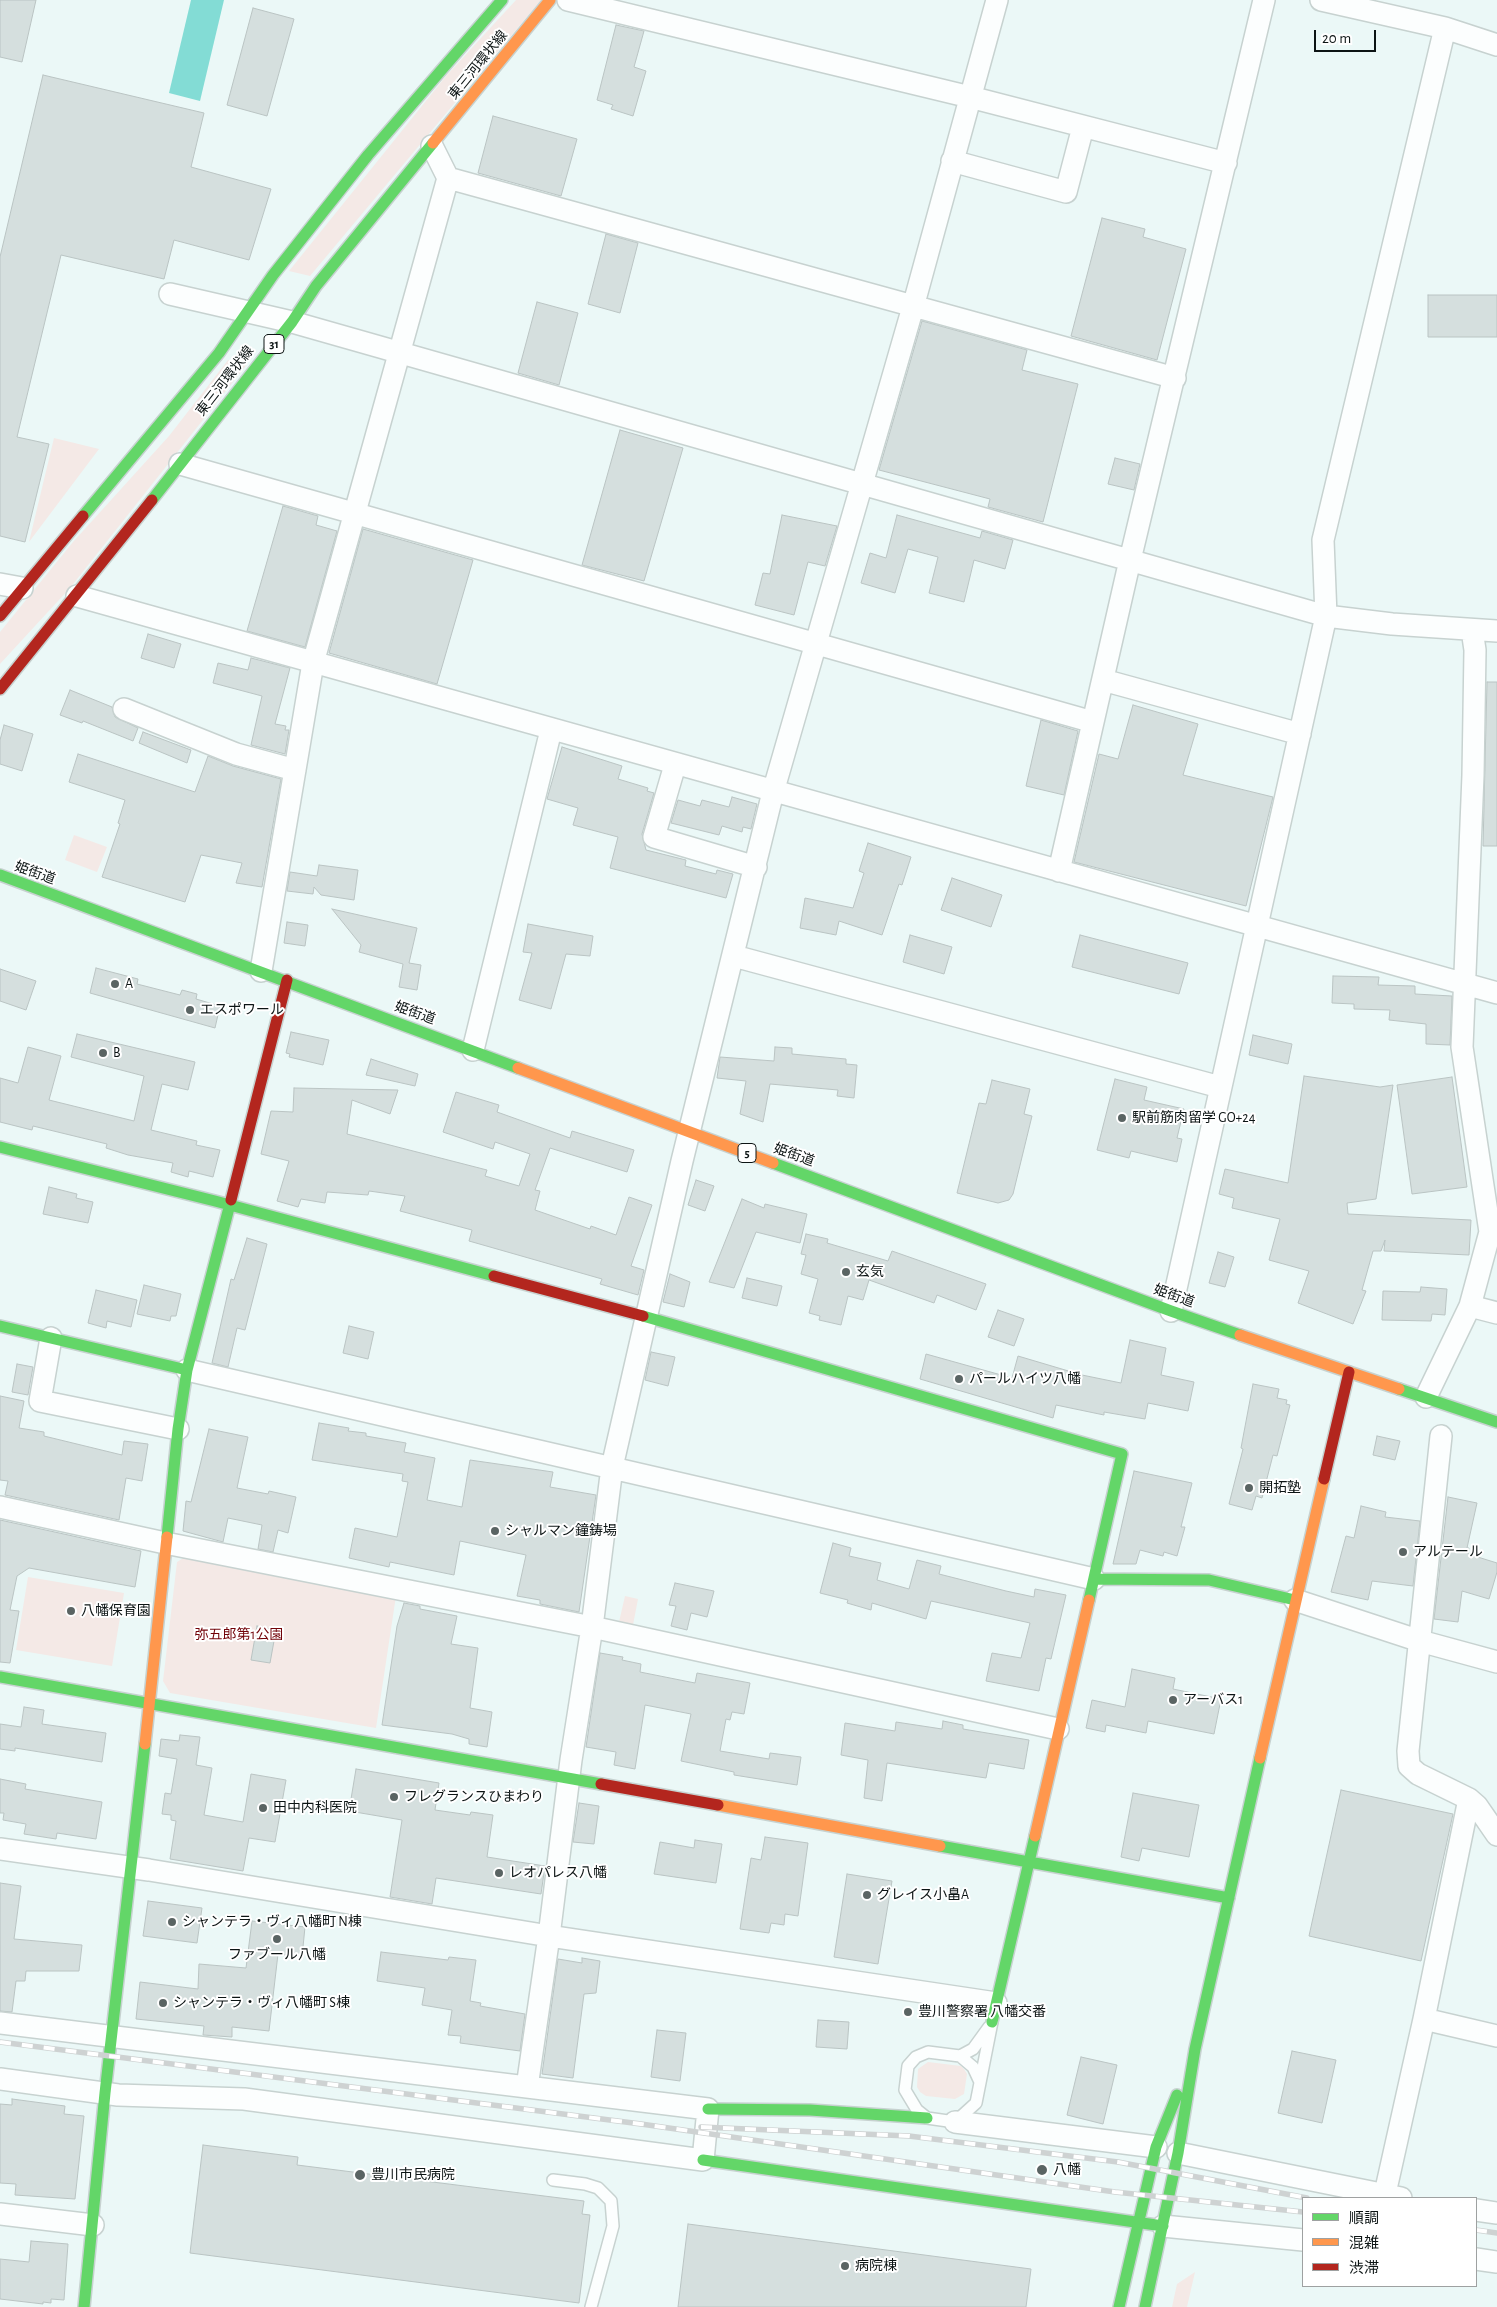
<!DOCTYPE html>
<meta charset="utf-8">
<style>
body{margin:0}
#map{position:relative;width:1497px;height:2307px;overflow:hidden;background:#ebf8f7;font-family:"Alegreya Sans","Noto Sans JP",sans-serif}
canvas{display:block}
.legend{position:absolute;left:1302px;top:2197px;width:175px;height:90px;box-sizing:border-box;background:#fff;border:1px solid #9ea1a1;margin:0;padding:6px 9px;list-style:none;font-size:15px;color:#0c1414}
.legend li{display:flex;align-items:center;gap:10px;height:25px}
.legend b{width:25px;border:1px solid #9ea1a1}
.scale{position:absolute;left:1314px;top:30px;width:62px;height:22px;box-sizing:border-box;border:2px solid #0c1414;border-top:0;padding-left:6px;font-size:15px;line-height:18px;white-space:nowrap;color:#0c1414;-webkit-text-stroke:4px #fff;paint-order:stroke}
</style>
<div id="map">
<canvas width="1497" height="2307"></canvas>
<ul class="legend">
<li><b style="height:6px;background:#63d668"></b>順調</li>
<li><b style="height:6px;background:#ff974d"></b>混雑</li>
<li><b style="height:6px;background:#b3261e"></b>渋滞</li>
</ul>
<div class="scale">20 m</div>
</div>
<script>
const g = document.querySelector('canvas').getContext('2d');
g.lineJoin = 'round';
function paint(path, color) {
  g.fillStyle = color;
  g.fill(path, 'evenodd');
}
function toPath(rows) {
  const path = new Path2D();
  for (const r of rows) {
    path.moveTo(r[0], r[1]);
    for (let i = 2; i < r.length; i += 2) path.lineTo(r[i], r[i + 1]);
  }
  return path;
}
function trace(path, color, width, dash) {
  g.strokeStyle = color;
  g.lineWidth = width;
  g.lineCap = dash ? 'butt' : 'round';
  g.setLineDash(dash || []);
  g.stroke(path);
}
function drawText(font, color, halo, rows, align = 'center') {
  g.font = font + ' "Alegreya Sans","Noto Sans JP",sans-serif';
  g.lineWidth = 4;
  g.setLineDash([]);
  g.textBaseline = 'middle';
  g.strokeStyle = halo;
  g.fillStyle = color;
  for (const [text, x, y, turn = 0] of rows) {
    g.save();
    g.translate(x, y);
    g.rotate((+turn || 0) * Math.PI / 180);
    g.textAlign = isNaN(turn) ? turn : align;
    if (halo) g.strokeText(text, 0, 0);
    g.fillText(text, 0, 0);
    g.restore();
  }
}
const green = toPath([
 [516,0,541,0,310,276,289,271,446,76],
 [228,360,248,363,70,588,0,664,0,632,73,542,169,436],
 [54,438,99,449,29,542],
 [74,835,107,847,97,872,65,860],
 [188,1555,396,1596,376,1728,170,1693,163,1681,177,1562],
 [28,1577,124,1593,112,1666,16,1650],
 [625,1596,638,1599,633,1625,619,1622],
 [928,2062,961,2066,964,2069,967,2074,964,2094,955,2099,926,2096,920,2092,917,2087,918,2069],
 [1195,2272,1187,2307,1172,2307,1177,2284]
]);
const water = toPath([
 [191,0,224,0,200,101,169,93]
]);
const building = toPath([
 [0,0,36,0,22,62,0,57,0,0],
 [253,8,294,19,267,116,227,105,253,8],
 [616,25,644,31,634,67,646,71,633,116,611,109,613,105,597,100,616,25],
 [43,75,204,113,191,167,271,189,249,260,174,240,164,279,61,255,17,437,49,444,25,542,0,536,0,257,43,75],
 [493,116,577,139,561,196,478,173,493,116],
 [1102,218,1145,229,1143,237,1186,249,1157,360,1071,336,1102,218],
 [606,234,638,243,620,313,588,304,606,234],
 [1428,295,1497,295,1497,337,1428,337,1428,295],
 [537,302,578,313,559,385,518,373,537,302],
 [922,321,1027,350,1022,370,1078,384,1043,522,988,507,990,499,879,470,922,321],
 [620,430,683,448,644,581,582,565,620,430],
 [1115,458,1140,464,1134,490,1108,484,1115,458],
 [283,506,318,516,316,525,337,531,305,647,247,631,283,506],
 [782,515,837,526,825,566,808,562,794,615,755,605,763,573,770,574,782,515],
 [897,515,980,538,982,531,1013,540,1005,569,974,560,964,602,929,593,938,557,908,549,895,593,861,583,870,553,886,558,897,515],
 [363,529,473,560,437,684,329,653,363,529],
 [148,634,181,644,174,668,141,658,148,634],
 [251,658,290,668,275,724,286,726,285,730,289,730,285,754,251,745,262,696,213,683,218,663,248,670,251,658],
 [1487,682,1497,682,1497,846,1483,846,1487,682],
 [70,690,112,707,115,717,138,728,133,741,83,721,82,723,60,715,70,690],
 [1133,705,1198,724,1183,775,1273,797,1246,906,1074,862,1099,754,1118,759,1133,705],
 [1041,720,1078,731,1064,795,1026,786,1041,720],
 [4,725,33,734,22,771,0,764,0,740,4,725],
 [143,732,191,750,187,763,139,743,143,732],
 [562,747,622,766,618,779,648,788,647,791,654,793,642,834,646,850,686,860,685,866,716,874,717,870,733,874,726,898,610,868,618,837,573,825,578,808,547,799,562,747],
 [78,754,195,792,208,756,233,766,281,779,262,887,236,883,242,863,201,855,185,902,102,877,120,824,118,823,125,800,69,782,78,754],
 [732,797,757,804,751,829,743,827,742,832,722,826,719,835,671,823,678,800,700,806,702,800,729,807,732,797],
 [868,843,911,857,902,885,899,884,882,935,839,921,836,935,800,928,805,898,853,908,864,873,859,871,868,843],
 [319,865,358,870,354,900,321,895,314,887,313,894,287,891,290,872,317,876,319,865],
 [952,878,1002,895,991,927,941,910,952,878],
 [332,909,417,928,409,963,421,965,417,990,399,987,403,964,359,952,361,945,332,909],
 [287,922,308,925,305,946,284,943,287,922],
 [528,924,593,936,590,956,566,954,551,1009,519,1000,532,953,523,952,528,924],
 [910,935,952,947,944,974,903,962,910,935],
 [1080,935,1188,963,1179,994,1072,967,1080,935],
 [96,968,138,979,137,984,180,995,182,990,197,994,196,999,220,1006,215,1028,90,993,96,968],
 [0,969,36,981,26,1010,0,1001,0,969],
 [1333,976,1379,977,1378,985,1415,986,1415,994,1452,996,1450,1045,1426,1044,1426,1024,1389,1020,1390,1010,1354,1009,1354,1004,1332,1003,1333,976],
 [291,1032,329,1040,323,1065,289,1057,290,1054,286,1053,291,1032],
 [77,1034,195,1062,188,1090,162,1084,151,1130,197,1141,196,1145,220,1150,213,1177,189,1171,188,1177,171,1172,173,1163,128,1155,106,1148,107,1144,33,1126,32,1130,0,1122,0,1078,18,1083,28,1047,61,1056,49,1100,134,1121,144,1076,71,1057,77,1034],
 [1253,1035,1292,1044,1288,1064,1249,1055,1253,1035],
 [775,1047,792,1048,792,1054,846,1059,846,1064,857,1065,854,1098,837,1096,838,1090,770,1084,763,1122,740,1114,746,1081,717,1078,720,1057,774,1061,775,1047],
 [371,1059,418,1074,415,1086,366,1075,371,1059],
 [1304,1076,1380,1087,1393,1085,1376,1199,1347,1203,1348,1214,1471,1220,1469,1255,1384,1251,1385,1240,1381,1251,1373,1251,1362,1290,1366,1291,1353,1324,1298,1303,1309,1271,1269,1260,1280,1219,1232,1208,1234,1198,1219,1194,1225,1169,1288,1183,1304,1076],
 [1452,1077,1467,1187,1412,1194,1397,1085,1452,1077],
 [1115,1079,1147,1087,1144,1100,1184,1109,1177,1138,1182,1139,1177,1162,1131,1151,1129,1158,1097,1150,1115,1079],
 [992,1080,1030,1089,1024,1114,1032,1116,1013,1194,1009,1200,998,1203,957,1193,979,1103,986,1104,992,1080],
 [294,1088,398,1090,390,1114,352,1100,347,1134,487,1170,485,1176,519,1186,530,1154,495,1142,493,1149,443,1132,456,1092,499,1105,497,1112,570,1138,572,1131,634,1150,627,1172,550,1148,535,1190,540,1191,535,1210,590,1229,591,1226,616,1235,629,1197,652,1205,631,1266,644,1270,638,1295,600,1284,602,1279,469,1241,472,1230,400,1211,405,1196,369,1191,368,1195,327,1192,325,1203,301,1199,298,1207,277,1201,289,1161,261,1154,271,1111,293,1112,294,1088],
 [696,1180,714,1186,705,1211,688,1205,696,1180],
 [49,1187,77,1194,76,1198,93,1202,88,1223,43,1214,49,1187],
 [742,1199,764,1208,765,1204,807,1214,800,1243,756,1232,734,1288,709,1282,742,1199],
 [806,1234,828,1239,827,1243,888,1261,892,1251,986,1284,976,1310,937,1295,934,1303,869,1280,863,1300,848,1296,841,1325,819,1320,820,1316,809,1313,818,1279,801,1274,806,1255,801,1254,806,1234],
 [247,1238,267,1244,245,1330,237,1328,228,1367,212,1363,231,1279,234,1280,247,1238],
 [1218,1252,1234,1257,1225,1287,1209,1283,1218,1252],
 [670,1274,690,1282,684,1307,663,1302,670,1274],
 [747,1278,782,1286,777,1306,742,1298,747,1278],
 [144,1285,181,1294,176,1316,171,1316,170,1321,137,1314,144,1285],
 [1421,1287,1447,1289,1445,1315,1432,1314,1431,1321,1382,1320,1383,1291,1420,1292,1421,1287],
 [96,1290,137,1300,131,1327,107,1321,106,1328,88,1323,96,1290],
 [998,1310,1024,1319,1014,1346,988,1337,998,1310],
 [349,1326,374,1332,368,1359,343,1353,349,1326],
 [1130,1340,1166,1348,1161,1375,1194,1382,1188,1411,1148,1403,1145,1419,1104,1412,1104,1415,1056,1405,1053,1418,920,1379,926,1354,1012,1378,1018,1356,1082,1375,1121,1383,1130,1340],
 [651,1352,675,1357,668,1386,645,1380,651,1352],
 [17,1364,33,1367,28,1395,12,1392,17,1364],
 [1253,1384,1279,1389,1277,1398,1287,1400,1286,1404,1290,1405,1277,1456,1273,1455,1262,1498,1256,1496,1252,1510,1229,1504,1243,1449,1241,1448,1253,1384],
 [0,1396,24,1401,19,1428,44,1432,44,1436,122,1455,124,1441,148,1444,142,1481,126,1478,119,1520,5,1495,8,1481,0,1480,0,1396],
 [319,1423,349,1428,348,1431,366,1433,366,1436,406,1443,404,1452,435,1458,427,1500,462,1507,470,1460,553,1472,550,1487,596,1495,579,1612,540,1604,540,1600,517,1596,526,1555,460,1541,454,1575,390,1562,389,1567,349,1558,355,1528,397,1537,408,1482,402,1481,403,1474,312,1460,319,1423],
 [209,1429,248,1437,237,1488,268,1494,269,1491,296,1497,288,1533,278,1530,273,1552,258,1549,262,1525,228,1518,223,1542,183,1531,186,1501,191,1502,209,1429],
 [1377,1436,1400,1441,1395,1460,1373,1455,1377,1436],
 [1134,1471,1192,1483,1181,1527,1185,1527,1177,1556,1164,1552,1163,1556,1140,1550,1136,1564,1113,1564,1134,1471],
 [1448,1497,1477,1503,1467,1548,1469,1548,1468,1554,1497,1563,1497,1572,1489,1599,1462,1591,1458,1622,1434,1619,1448,1497],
 [1361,1506,1386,1512,1385,1517,1420,1521,1413,1586,1372,1581,1368,1600,1331,1592,1346,1536,1354,1538,1361,1506],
 [0,1520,141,1551,135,1587,29,1568,17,1576,10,1610,19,1611,10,1663,0,1662,0,1520],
 [833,1543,851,1548,849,1556,881,1563,877,1580,909,1589,917,1560,941,1566,939,1574,1006,1591,1034,1597,1035,1589,1066,1595,1051,1659,1046,1658,1039,1691,986,1681,992,1653,1021,1658,1030,1623,931,1601,926,1619,872,1603,871,1610,847,1603,848,1600,820,1593,833,1543],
 [675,1583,714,1591,707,1617,691,1613,687,1630,671,1626,676,1606,669,1605,675,1583],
 [404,1603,420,1606,420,1609,457,1616,451,1644,478,1648,470,1708,492,1712,487,1747,469,1744,469,1739,452,1734,382,1725,397,1626,404,1603],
 [257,1626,276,1630,270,1663,251,1660,257,1626],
 [600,1653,623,1657,622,1660,641,1664,640,1672,695,1683,697,1673,750,1683,744,1714,732,1712,730,1720,726,1719,720,1751,769,1759,770,1753,801,1757,797,1785,734,1775,734,1772,681,1761,691,1714,645,1705,635,1769,614,1765,616,1752,586,1747,600,1653],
 [1132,1669,1175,1678,1173,1689,1221,1699,1214,1734,1148,1721,1146,1733,1106,1725,1105,1732,1086,1728,1092,1700,1125,1707,1132,1669],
 [24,1707,44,1710,42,1724,106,1733,102,1762,15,1748,15,1751,0,1749,0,1724,21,1727,24,1707],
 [943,1721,963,1725,963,1729,1029,1740,1024,1769,989,1763,986,1778,887,1763,882,1801,864,1798,868,1760,841,1755,845,1723,895,1731,896,1722,942,1729,943,1721],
 [180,1735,200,1737,196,1765,212,1768,204,1815,243,1822,251,1774,286,1780,275,1842,249,1838,243,1871,170,1859,176,1821,171,1820,171,1815,162,1814,165,1793,171,1794,177,1759,159,1756,161,1739,179,1741,180,1735],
 [356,1769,439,1783,435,1810,470,1815,471,1812,493,1815,487,1857,545,1866,541,1894,436,1878,432,1904,390,1897,402,1820,349,1811,356,1769],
 [0,1779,26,1784,25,1789,102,1802,96,1839,57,1833,56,1839,24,1834,26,1824,3,1820,4,1813,0,1813,0,1779],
 [1341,1790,1453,1814,1421,1961,1309,1936,1341,1790],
 [1133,1793,1199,1805,1189,1857,1142,1848,1139,1861,1121,1857,1133,1793],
 [579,1803,599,1806,594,1844,573,1842,579,1803],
 [765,1837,808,1843,798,1916,785,1914,784,1925,771,1923,769,1933,740,1929,751,1858,761,1860,765,1837],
 [695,1840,722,1844,716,1883,654,1874,660,1842,694,1848,695,1840],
 [847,1874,892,1881,878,1964,834,1957,847,1874],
 [0,1883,21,1886,14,1939,82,1945,79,1971,26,1971,25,1981,16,1981,12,2012,0,2011,0,1883],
 [148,1901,202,1908,197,1943,143,1936,148,1901],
 [252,1921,305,1927,302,1957,278,1954,269,2031,232,2027,232,2037,203,2035,204,2026,136,2019,140,1982,198,1989,199,1964,246,1968,252,1921],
 [381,1952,448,1960,449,1957,476,1960,470,2001,481,2003,480,2006,525,2014,520,2051,460,2043,461,2036,448,2035,452,2010,422,2005,425,1988,377,1981,381,1952],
 [582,1958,600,1961,596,1993,584,1994,573,2078,542,2074,558,1959,582,1963,582,1958],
 [818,2020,849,2022,847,2049,816,2047,818,2020],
 [657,2030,686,2033,680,2081,651,2077,657,2030],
 [1292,2051,1336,2060,1322,2123,1278,2113,1292,2051],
 [1081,2057,1117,2065,1103,2124,1067,2115,1081,2057],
 [12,2099,65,2106,64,2114,84,2116,75,2199,15,2195,16,2184,0,2183,0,2104,12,2105,12,2099],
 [203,2145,298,2157,297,2165,584,2201,582,2214,590,2215,579,2303,190,2253,203,2145],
 [688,2224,1031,2269,1026,2307,678,2307,688,2224],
 [31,2241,68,2244,64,2300,51,2299,51,2303,43,2302,43,2304,0,2299,0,2259,29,2262,31,2241]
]);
const lane = toPath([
 [960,2056,973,2049,989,2027],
 [980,2082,973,2067,960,2056,928,2052,916,2057,908,2066,905,2090,917,2110,927,2118,955,2122,976,2103,992,2022],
 [553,2180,585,2184,598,2188,611,2201,613,2226,591,2307]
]);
const street = toPath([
 [568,0,970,97,1226,163],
 [1321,0,1445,28,1497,45],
 [952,161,1066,192,1083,127],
 [448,178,1175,378],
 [170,294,292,322,1326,616,1392,624,1497,631],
 [180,464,1093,722],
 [0,584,22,588],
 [77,596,1497,993],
 [1103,680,1300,734],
 [124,709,236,754,295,770],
 [675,765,654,837,756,867],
 [1059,871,1130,560,1264,0],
 [734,956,1220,1087],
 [261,971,313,663,448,178,432,146],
 [473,1050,551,730],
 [1470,1306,1497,1313],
 [1171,1311,1326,616,1323,540,1445,28],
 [51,1338,40,1401,178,1429],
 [187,1370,1094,1579],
 [1426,1397,1470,1306,1490,1232,1462,1047,1473,775,1475,650,1472,630],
 [1441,1436,1408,1751,1409,1766,1418,1774,1469,1799,1477,1806,1497,1835],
 [0,1507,165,1543,592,1627,1058,1729],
 [1295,1600,1420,1641,1497,1662],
 [0,1849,149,1870,549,1936,996,2003],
 [1424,2019,1497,2036],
 [0,2023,708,2109,703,2160,244,2099,118,2095,0,2079],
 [527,2087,549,1936,571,1760,592,1627,612,1467,682,1161,773,792,913,307,997,0],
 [955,2122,1156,2147],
 [1178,2153,1401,2198],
 [1384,2198,1424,2019,1469,1799],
 [1476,2210,1497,2213],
 [0,2214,93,2225],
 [1163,2226,1303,2240],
 [1476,2259,1497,2262]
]);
const fast = toPath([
 [152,500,292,322,316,286,433,143],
 [83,516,219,353,273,275,368,155,502,0],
 [0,875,518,1068],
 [0,1147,215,1201,494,1276],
 [773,1163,1171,1311,1240,1335],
 [643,1316,1122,1454,1089,1600],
 [0,1326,187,1370],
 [1399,1389,1497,1422],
 [167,1537,178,1429,187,1370,231,1200],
 [1094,1579,1209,1580,1295,1600],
 [0,1677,601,1784],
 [940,1846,1229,1898],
 [992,2022,1035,1836],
 [708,2109,810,2110,927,2118],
 [703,2160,1163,2226],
 [84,2307,105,2093,145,1744],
 [1119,2307,1156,2147,1177,2095],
 [1145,2307,1178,2153,1195,2049,1260,1758]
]);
const slow = toPath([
 [433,143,550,0],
 [518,1068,773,1163],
 [1240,1335,1399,1389],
 [145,1744,167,1537],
 [1260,1758,1324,1479],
 [718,1805,940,1846],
 [1035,1836,1089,1600]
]);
const jam = toPath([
 [0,616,83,516],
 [0,689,152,500],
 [231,1200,287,980],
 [494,1276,643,1316],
 [1324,1479,1349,1372],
 [601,1784,718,1805]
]);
const rail = toPath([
 [0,2042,641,2124,1115,2192,1303,2212],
 [701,2127,909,2136,1118,2162,1307,2198],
 [1476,2230,1497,2233]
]);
const markers = [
 [115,984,5,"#5a6463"],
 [190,1010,5,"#5a6463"],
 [103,1053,5,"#5a6463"],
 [1122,1118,5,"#5a6463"],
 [846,1272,5,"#5a6463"],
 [959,1379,5,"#5a6463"],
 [1249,1488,5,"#5a6463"],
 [495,1531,5,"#5a6463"],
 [1403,1552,5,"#5a6463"],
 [71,1611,5,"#5a6463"],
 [1173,1700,5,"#5a6463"],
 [394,1797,5,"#5a6463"],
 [263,1808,5,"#5a6463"],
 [499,1873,5,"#5a6463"],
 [867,1895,5,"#5a6463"],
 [172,1922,5,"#5a6463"],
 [277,1939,5,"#5a6463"],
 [163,2003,5,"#5a6463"],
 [908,2012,5,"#5a6463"],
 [1042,2170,6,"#5a6463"],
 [360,2175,6,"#5a6463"],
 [845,2266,5,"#5a6463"]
];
const shields = [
 [274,344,20],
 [747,1153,18]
];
const shieldNames = [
 ["31",274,344],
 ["5",747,1153]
];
const streetNames = [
 ["東三河環状線",478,65,-51],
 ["東三河環状線",225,381,-52],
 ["姫街道",35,873,20],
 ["姫街道",415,1013,20],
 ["姫街道",794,1155,20],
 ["姫街道",1174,1296,20]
];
const poiNames = [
 ["A",125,984],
 ["エスポワール",200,1010],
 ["B",113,1053],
 ["駅前筋肉留学 GO+24",1132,1118],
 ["玄気",856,1272],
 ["パールハイツ八幡",969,1379],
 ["開拓塾",1259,1488],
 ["シャルマン鐘鋳場",505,1531],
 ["アルテール",1413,1552],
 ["八幡保育園",81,1611],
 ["アーバス1",1183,1700],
 ["フレグランスひまわり",404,1797],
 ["田中内科医院",273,1808],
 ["レオパレス八幡",509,1873],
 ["グレイス小畠A",877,1895],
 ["シャンテラ・ヴィ八幡町 N棟",182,1922],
 ["ファブール八幡",277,1955,"center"],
 ["シャンテラ・ヴィ八幡町 S棟",173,2003],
 ["豊川警察署 八幡交番",918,2012],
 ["八幡",1053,2170],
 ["豊川市民病院",371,2175],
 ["病院棟",855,2266]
];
const parkNames = [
 ["弥五郎第1公園",239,1635]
];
paint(green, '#f4e9e6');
paint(water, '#83dcd5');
paint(building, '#d5dfde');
trace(building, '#bac4c3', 1);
trace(lane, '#c7d2d0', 14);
trace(street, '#c7d2d0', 24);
trace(fast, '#c7d2d0', 14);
trace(slow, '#c7d2d0', 14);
trace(jam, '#c7d2d0', 14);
trace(lane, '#fcfefe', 11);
trace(street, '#fcfefe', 21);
trace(fast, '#63d668', 11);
trace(slow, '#ff974d', 11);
trace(jam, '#b3261e', 11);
trace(rail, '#ced2d2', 5.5);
trace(rail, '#fff', 4, [11]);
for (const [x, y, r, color] of markers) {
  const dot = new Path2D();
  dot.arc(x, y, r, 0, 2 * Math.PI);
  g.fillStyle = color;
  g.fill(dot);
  trace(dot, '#fff', 2);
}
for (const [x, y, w] of shields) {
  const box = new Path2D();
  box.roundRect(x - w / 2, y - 9.5, w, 19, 4);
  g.fillStyle = '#fff';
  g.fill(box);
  trace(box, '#0c1414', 1);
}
drawText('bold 12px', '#0c1414', null, shieldNames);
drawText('14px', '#0c1414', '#fff', streetNames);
drawText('14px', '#0c1414', '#fff', poiNames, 'left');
drawText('14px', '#710208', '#fff', parkNames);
</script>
